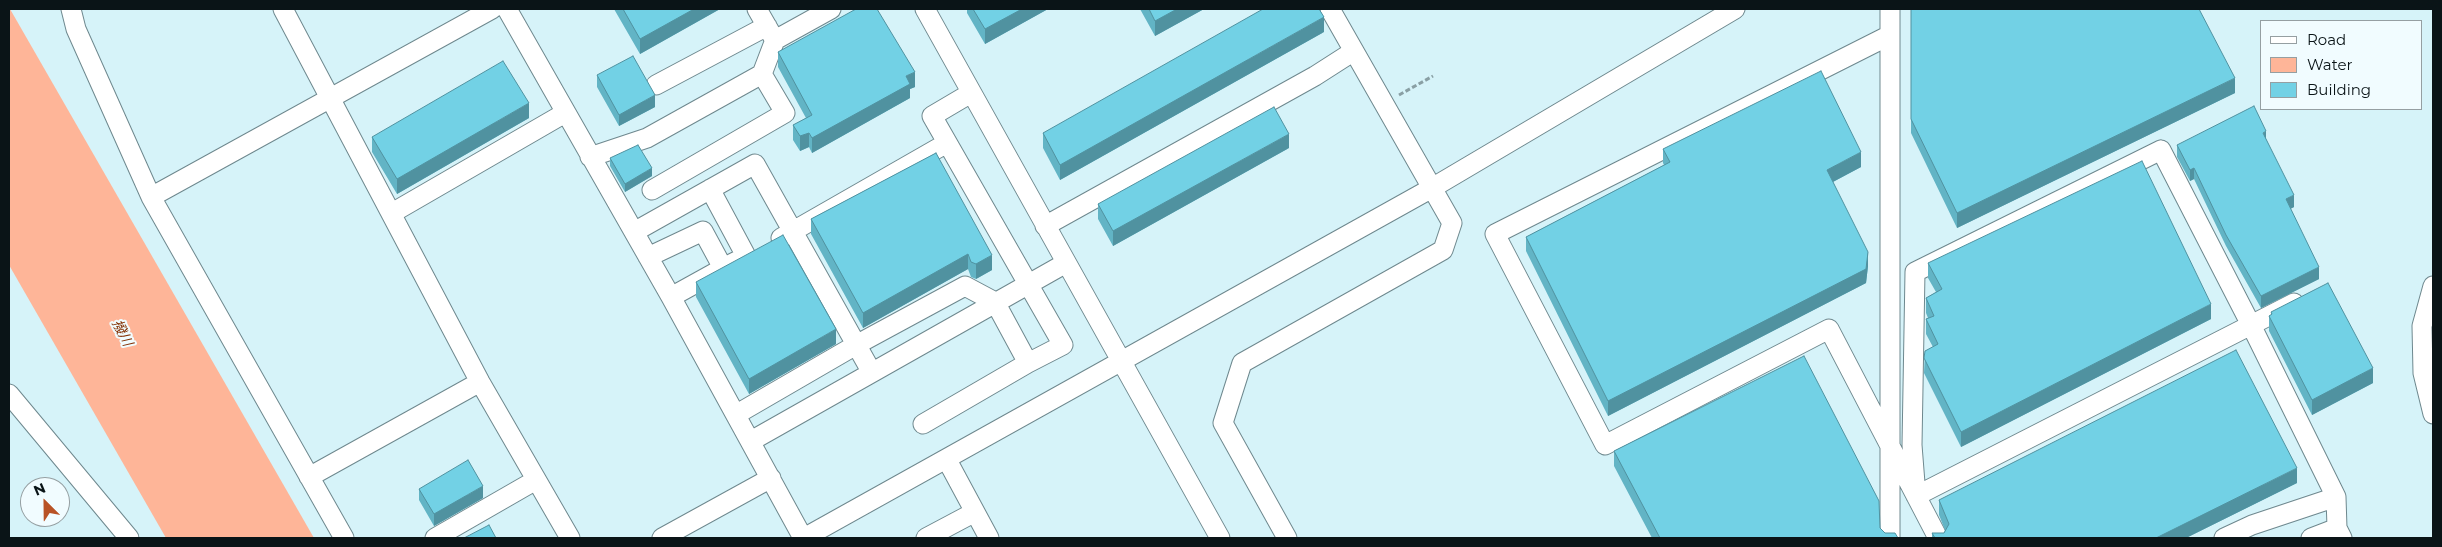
<!DOCTYPE html>
<meta charset="utf-8">
<style>
body{margin:0}
#map{position:relative;width:2442px;height:547px;overflow:hidden;background:#d6f3f9;font-family:Montserrat,sans-serif}
canvas{display:block}
.frame{position:absolute;inset:0;border:10px solid #0a1417;pointer-events:none}
.legend{position:absolute;left:2260px;top:20px;width:162px;height:90px;box-sizing:border-box;background:#f1fcff;border:1px solid #959fa2;margin:0;padding:6px 9px;list-style:none;font-size:15px;color:#0a1417}
.legend li{display:flex;align-items:center;gap:10px;height:25px}
.legend b{width:25px;border:1px solid #959fa2}
.north{position:absolute;left:20px;top:477px;width:50px;height:50px;box-sizing:border-box;background:#f1fcff;border:1px solid #959fa2;border-radius:50%;rotate:337deg;font-size:14px;font-weight:700;line-height:20px;text-align:center;color:#0a1417}
.north::after{content:'';display:block;margin:auto;width:18px;height:22px;background:#b85326;clip-path:polygon(50% 0,100% 100%,50% 72%,0 100%)}
</style>
<div id="map">
<canvas width="2442" height="547"></canvas>
<div class="frame"></div>
<ul class="legend">
<li><b style="height:6px;background:#fff"></b>Road</li>
<li><b style="height:14px;background:#feb598"></b>Water</li>
<li><b style="height:14px;background:#72d1e5"></b>Building</li>
</ul>
<div class="north">N</div>
</div>
<script>
const g = document.querySelector('canvas').getContext('2d');
g.lineJoin = 'round';
function paint(path, color) {
  g.fillStyle = color;
  g.fill(path, 'evenodd');
}
function toPath(rows) {
  const path = new Path2D();
  for (const r of rows) {
    path.moveTo(r[0], r[1]);
    for (let i = 2; i < r.length; i += 2) path.lineTo(r[i], r[i + 1]);
  }
  return path;
}
function trace(path, color, width, dash) {
  g.strokeStyle = color;
  g.lineWidth = width;
  g.lineCap = dash ? 'butt' : 'round';
  g.setLineDash(dash || []);
  g.stroke(path);
}
function drawText(font, color, halo, rows, align = 'center') {
  g.font = font + ' Montserrat,"Noto Sans JP",sans-serif';
  g.lineWidth = 4;
  g.setLineDash([]);
  g.textBaseline = 'middle';
  g.strokeStyle = halo;
  g.fillStyle = color;
  for (const [text, x, y, turn = 0] of rows) {
    g.save();
    g.translate(x, y);
    g.rotate((+turn || 0) * Math.PI / 180);
    g.textAlign = isNaN(turn) ? turn : align;
    if (halo) g.strokeText(text, 0, 0);
    g.fillText(text, 0, 0);
    g.restore();
  }
}
const water = toPath([
 [9,9,10,9,314,538,166,538,9,265]
]);
const path = toPath([
 [1399,95,1433,76]
]);
const minor = toPath([
 [71,9,76,29,151,197,344,538],
 [283,9,480,382,570,538],
 [507,9,671,297,803,538],
 [757,9,773,37],
 [925,9,1220,538],
 [1890,9,1890,538],
 [1890,35,1495,234,1605,445,1829,329,1938,538],
 [656,85,767,26],
 [971,93,932,116,1063,345,1028,363],
 [2161,150,2251,325,1916,496,1912,445,1915,272,2161,150],
 [590,157,647,138,762,74],
 [710,189,746,256],
 [652,190,785,113,762,74,775,40,831,9],
 [151,197,492,9],
 [392,213,565,113],
 [1045,226,1315,76,1354,51],
 [634,232,755,164,871,371],
 [781,238,947,143],
 [648,257,703,231,723,268,743,258],
 [2433,286,2422,326,2423,373,2433,414],
 [671,297,718,271],
 [2294,303,2251,325,2336,497,2337,528,2342,538],
 [9,394,129,538],
 [737,414,856,345,965,286,995,302,1028,363,923,424],
 [751,441,1066,263],
 [947,460,989,538],
 [309,477,480,382],
 [435,538,536,480],
 [662,538,771,478],
 [804,538,1432,188,1735,9],
 [926,538,975,512],
 [1287,538,1223,423,1242,363,1443,250,1452,223,1330,9],
 [2224,538,2252,525,2336,497],
 [2311,538,2337,528]
]);
const wall = toPath([
 [614,9,720,9,640,54],
 [967,9,1048,9,985,44,967,13],
 [1140,9,1204,9,1155,36],
 [1911,9,2235,93,1957,228,1911,133],
 [1324,32,1060,180,1043,148,1043,133],
 [778,52,915,87,910,89,910,98,812,153,809,147,800,151,793,140,793,125,806,118,778,67],
 [597,75,655,107,619,126,597,87],
 [529,118,397,194,372,152,372,137],
 [2266,139,2294,207,2290,209,2319,279,2261,308,2226,246,2194,179,2190,181,2177,157,2177,145],
 [1289,148,1113,246,1098,219,1098,204],
 [1663,149,1861,167,1833,182,1868,266,1866,283,1608,416,1526,251,1526,237,1664,165,1663,163],
 [936,153,992,270,976,279,971,277,968,269,863,328,811,234,811,219],
 [610,158,652,176,625,192,610,166],
 [1928,263,2211,319,1961,447,1924,373,1925,351,1933,347,1926,334,1926,319,1928,318,1926,313,1926,298,1936,292,1928,278],
 [696,282,836,344,749,394,696,297],
 [2271,312,2373,383,2312,415,2269,331,2269,316,2271,315],
 [1614,451,1880,528,1885,533,1898,538,1652,538,1614,466],
 [2297,483,2186,538,1932,538,1932,533,1944,533,1945,530,1939,515,1939,500],
 [419,489,483,498,434,526,419,500]
]);
const shadedWall = toPath([
 [694,9,720,9,640,54,640,39],
 [1022,9,1048,9,985,44,985,29],
 [1177,9,1204,9,1155,36,1155,21],
 [1324,17,1324,32,1060,180,1060,165],
 [915,72,915,87,910,89,910,98,812,153,812,138,906,76],
 [2235,78,2235,93,1957,228,1957,213],
 [655,95,655,107,619,126,619,115],
 [529,103,529,118,397,194,397,179],
 [2266,131,2266,143,2263,133],
 [809,133,809,147,800,151,800,136],
 [1289,134,1289,148,1113,246,1113,231],
 [1861,152,1861,167,1827,185,1827,170],
 [652,168,652,176,625,192,625,184],
 [2194,168,2194,179,2190,181,2190,170],
 [2294,195,2294,207,2286,211,2286,199],
 [1868,252,1868,266,1866,283,1608,416,1608,401],
 [968,254,968,269,863,328,863,313],
 [992,255,992,270,976,279,976,264],
 [2319,267,2319,279,2261,308,2261,296],
 [2211,304,2211,319,1961,447,1961,432],
 [836,329,836,344,749,394,749,379],
 [2373,368,2373,383,2312,415,2312,400],
 [2297,468,2297,483,2186,538,2156,538],
 [483,486,483,498,434,526,434,514]
]);
const building = toPath([
 [623,9,694,9,640,39,623,9],
 [856,9,877,9,915,72,906,76,910,84,812,138,809,133,800,136,793,125,812,115,778,52,856,9],
 [973,9,1022,9,985,29,973,9],
 [1149,9,1177,9,1155,21,1149,9],
 [1263,9,1319,9,1324,17,1060,165,1043,133,1263,9],
 [1911,9,2199,9,2235,78,1957,213,1911,119,1911,9],
 [633,56,655,95,619,115,597,75,633,56],
 [503,61,529,103,397,179,372,137,503,61],
 [1821,71,1861,152,1827,170,1868,252,1866,269,1608,401,1526,237,1670,162,1663,149,1821,71],
 [2254,106,2266,131,2263,133,2294,195,2286,199,2319,267,2261,296,2226,235,2194,168,2190,170,2177,145,2254,106],
 [1274,107,1289,134,1113,231,1098,204,1274,107],
 [638,145,652,168,625,184,610,158,638,145],
 [936,153,992,255,976,264,971,262,968,254,863,313,811,219,936,153],
 [2142,161,2211,304,1961,432,1924,358,1925,351,1938,344,1926,319,1934,316,1926,298,1942,289,1928,263,2142,161],
 [783,235,836,329,749,379,696,282,783,235],
 [2328,283,2373,368,2312,400,2269,316,2272,314,2271,312,2328,283],
 [2236,350,2297,468,2156,538,1935,538,1932,533,1944,533,1949,524,1939,500,2236,350],
 [1804,356,1879,501,1880,528,1885,533,1895,533,1898,538,1660,538,1614,451,1804,356],
 [468,460,483,486,434,514,419,489,468,460],
 [489,525,496,538,464,538,489,525]
]);
const waterNames = [
 ["撥川",122,333,63]
];
paint(water, '#feb598');
trace(minor, '#6e888e', 21);
trace(path, '#899fa4', 3, [5, 2.5]);
trace(minor, '#fff', 19);
paint(wall, '#62b4c5');
paint(shadedWall, '#5092a0');
paint(building, '#72d1e5');
trace(building, '#5092a0', 1);
drawText('italic 14px', '#822f03', '#f1fcff', waterNames);
</script>
